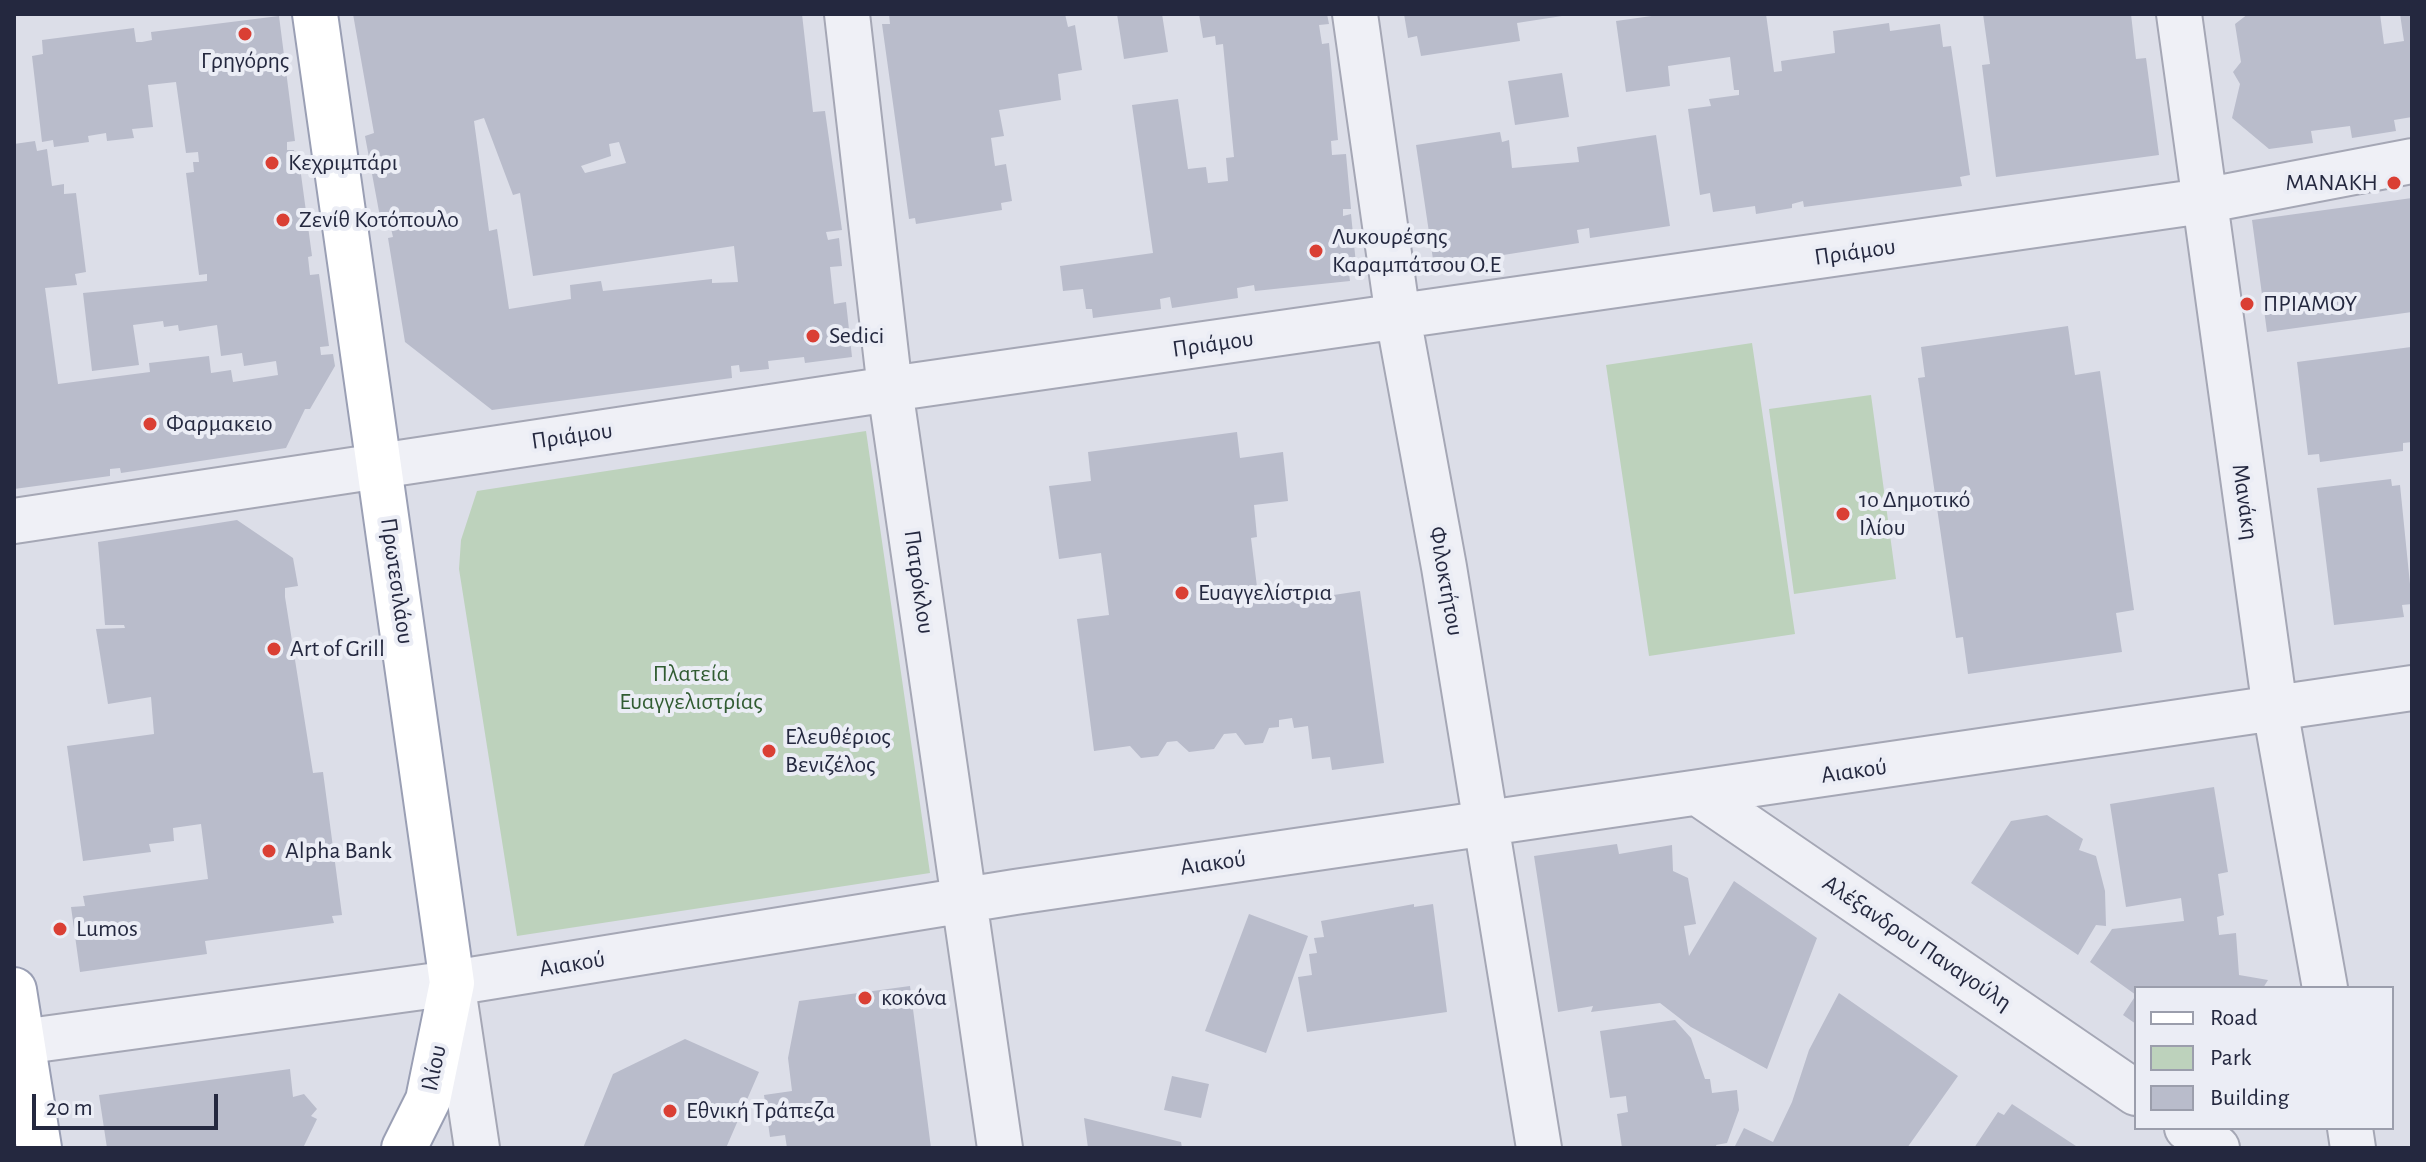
<!DOCTYPE html>
<meta charset="utf-8">
<style>
body{margin:0}
#map{position:relative;width:2426px;height:1162px;overflow:hidden;background:#dcdee8;font-family:"Alegreya Sans",sans-serif}
canvas{display:block}
.frame{position:absolute;inset:0;border:16px solid #24283f;pointer-events:none}
.legend{position:absolute;left:2134px;top:986px;width:260px;height:144px;box-sizing:border-box;background:#ebedf5;border:2px solid #9b9eac;margin:0;padding:10px 14px;list-style:none;font-size:24px;color:#24283f}
.legend li{display:flex;align-items:center;gap:16px;height:40px}
.legend b{width:40px;border:2px solid #9b9eac}
.scale{position:absolute;left:32px;top:1094px;width:186px;height:36px;box-sizing:border-box;border:4px solid #24283f;border-top:0;padding-left:10px;font-size:24px;line-height:28px;white-space:nowrap;color:#24283f;-webkit-text-stroke:6px #ebedf5;paint-order:stroke}
</style>
<div id="map">
<canvas width="2426" height="1162"></canvas>
<div class="frame"></div>
<ul class="legend">
<li><b style="height:10px;background:#fff"></b>Road</li>
<li><b style="height:22px;background:#bdd2bc"></b>Park</li>
<li><b style="height:22px;background:#b9bccb"></b>Building</li>
</ul>
<div class="scale">20 m</div>
</div>
<script>
const g = document.querySelector('canvas').getContext('2d');
g.lineJoin = 'round';
function paint(path, color) {
  g.fillStyle = color;
  g.fill(path, 'evenodd');
}
function toPath(rows) {
  const path = new Path2D();
  for (const r of rows) {
    path.moveTo(r[0], r[1]);
    for (let i = 2; i < r.length; i += 2) path.lineTo(r[i], r[i + 1]);
  }
  return path;
}
function trace(path, color, width, dash) {
  g.strokeStyle = color;
  g.lineWidth = width;
  g.lineCap = dash ? 'butt' : 'round';
  g.setLineDash(dash || []);
  g.stroke(path);
}
function drawText(font, color, halo, rows, align = 'center') {
  g.font = font + ' "Alegreya Sans",sans-serif';
  g.lineWidth = 8;
  g.setLineDash([]);
  g.textBaseline = 'middle';
  g.strokeStyle = halo;
  g.fillStyle = color;
  for (const [text, x, y, turn = 0] of rows) {
    g.save();
    g.translate(x, y);
    g.rotate((+turn || 0) * Math.PI / 180);
    g.textAlign = isNaN(turn) ? turn : align;
    if (halo) g.strokeText(text, 0, 0);
    g.fillText(text, 0, 0);
    g.restore();
  }
}
const green = toPath([
 [1752,343,1795,634,1649,656,1606,365],
 [1871,395,1896,579,1794,594,1769,409],
 [866,431,930,873,517,936,459,569,461,540,477,491]
]);
const building = toPath([
 [353,14,802,14,813,112,825,111,842,230,826,232,828,240,839,238,842,266,830,267,834,304,846,302,852,357,805,363,804,357,768,361,769,369,740,372,739,365,731,366,732,378,492,410,405,342,388,238,393,237,388,216,380,217,365,136,374,133],
 [484,118,513,195,520,193,533,276,734,246,738,282,712,283,712,279,603,291,601,281,570,285,571,299,509,309,497,229,489,231,474,121],
 [619,142,626,163,585,173,581,166,611,156,609,144],
 [889,14,1065,14,1068,27,1075,25,1082,70,1058,74,1061,100,999,110,1004,136,991,138,995,166,1006,164,1012,201,1001,203,1002,210,916,224,915,218,909,219,882,24,890,24],
 [1117,14,1162,14,1168,52,1124,59],
 [1199,14,1327,14,1329,24,1319,25,1322,44,1329,43,1338,140,1331,141,1332,155,1346,154,1351,209,1343,209,1343,216,1351,214,1357,274,1349,274,1350,281,1255,291,1254,285,1237,288,1238,298,1172,308,1170,297,1160,299,1161,309,1093,318,1092,309,1086,309,1083,289,1063,291,1060,266,1153,253,1132,105,1178,99,1188,169,1206,167,1208,183,1228,181,1226,158,1234,157,1223,44,1216,45,1215,36,1203,38],
 [1404,14,1562,14,1562,16,1517,23,1520,41,1421,56,1417,36,1408,38],
 [1666,14,1766,14,1774,72,1782,71,1781,61,1835,53,1833,31,1889,23,1890,31,1940,24,1943,47,1951,46,1970,175,1960,177,1962,186,1804,207,1803,201,1792,204,1792,208,1756,214,1755,206,1713,212,1710,193,1700,195,1688,109,1711,106,1709,99,1739,95,1739,90,1734,90,1730,57,1668,66,1670,86,1626,92,1616,21],
 [1983,14,2131,14,2136,59,2146,58,2159,155,1996,177,1982,65,1990,64],
 [2248,14,2380,14,2384,44,2404,41,2400,14,2412,14,2412,117,2394,120,2396,131,2352,138,2350,126,2311,131,2313,143,2269,149,2232,118,2240,84,2233,72,2241,62,2235,24],
 [279,16,295,141,287,142,287,150,294,150,296,167,300,167,312,256,308,257,310,275,319,274,329,346,320,347,321,355,333,354,335,366,310,409,305,409,286,448,121,473,120,468,110,469,110,476,14,489,14,144,35,141,37,151,47,149,52,186,64,184,64,194,76,193,86,272,75,274,77,285,45,288,58,384,150,372,149,363,209,356,211,373,231,370,233,382,278,375,276,361,244,366,242,353,221,356,217,325,179,331,178,325,164,327,163,321,133,325,139,365,92,371,83,293,207,281,207,274,199,275,186,173,194,172,193,162,199,162,198,152,186,153,176,82,148,85,153,127,132,129,134,138,107,141,106,133,88,136,89,142,54,147,53,140,42,142,32,56,43,54,42,40,134,28,136,42,142,42,152,40,151,32],
 [1562,73,1569,117,1515,125,1508,81],
 [1500,132,1502,142,1509,140,1512,168,1579,162,1577,147,1656,135,1670,226,1590,238,1589,228,1577,230,1579,243,1434,266,1416,145],
 [2412,198,2412,312,2267,332,2252,220],
 [2068,326,2075,375,2100,371,2134,610,2116,613,2122,652,1968,674,1963,637,1956,638,1918,378,1925,377,1921,347],
 [2411,347,2412,442,2403,443,2403,451,2320,462,2319,454,2308,455,2297,362],
 [1237,432,1240,458,1283,452,1288,501,1254,505,1257,537,1251,538,1258,595,1293,591,1294,601,1360,591,1384,763,1332,770,1330,757,1312,759,1308,726,1294,728,1292,718,1279,720,1279,727,1269,728,1263,743,1245,745,1236,733,1224,734,1214,749,1189,752,1177,741,1167,742,1158,756,1141,758,1130,746,1094,751,1077,619,1109,615,1101,553,1059,559,1049,486,1091,481,1088,452],
 [2391,479,2392,486,2400,485,2412,604,2402,605,2404,617,2334,625,2317,488],
 [237,520,293,558,298,586,285,588,285,597,313,773,323,772,342,915,332,916,334,923,205,941,207,954,80,972,71,907,85,906,83,896,208,879,201,824,173,828,174,841,149,844,151,852,83,861,67,746,154,734,151,697,108,704,96,629,125,628,124,625,105,625,98,542],
 [2214,787,2228,872,2218,874,2224,915,2217,917,2219,935,2236,933,2239,975,2268,980,2263,988,2136,988,2136,1024,2123,1015,2136,995,2090,962,2112,929,2184,921,2181,898,2126,907,2110,804],
 [2047,815,2083,839,2079,850,2096,856,2105,891,2106,926,2096,925,2078,955,1971,883,2011,821],
 [1617,844,1619,854,1672,845,1673,871,1688,878,1696,924,1684,926,1689,956,1734,881,1817,938,1767,1069,1691,1027,1660,1003,1591,1012,1593,1006,1558,1012,1534,856],
 [1414,904,1414,907,1433,904,1447,1012,1307,1032,1298,977,1312,975,1309,954,1317,953,1314,938,1324,937,1321,921],
 [1249,914,1308,936,1266,1053,1205,1031],
 [910,986,931,1148,787,1148,785,1135,770,1137,764,1095,792,1091,788,1058,799,1001],
 [1839,993,1958,1076,1907,1148,1734,1148,1744,1128,1773,1142,1792,1102,1809,1050],
 [1675,1020,1691,1038,1705,1079,1710,1079,1712,1093,1737,1090,1739,1110,1727,1143,1716,1145,1717,1148,1622,1148,1617,1114,1628,1112,1627,1105,1626,1096,1610,1098,1600,1031],
 [685,1039,759,1072,726,1148,583,1148,613,1074],
 [290,1069,293,1097,304,1094,317,1109,311,1116,317,1119,303,1148,107,1148,99,1095],
 [1172,1076,1209,1084,1201,1118,1164,1110],
 [2012,1104,2079,1148,1974,1148,1998,1112,2004,1115],
 [1084,1118,1181,1142,1182,1148,1088,1148]
]);
const minor = toPath([
 [847,14,890,389,1000,1148],
 [1355,14,1398,317,1444,567,1539,1148],
 [2179,14,2275,709,2325,988],
 [14,521,890,389,2203,201,2412,161],
 [1698,793,2136,1093],
 [453,988,477,1148],
 [14,1043,452,983,1015,892,2412,688],
 [2187,1128,2217,1148],
 [2350,1128,2353,1148]
]);
const major = toPath([
 [315,14,452,983,428,1100,404,1148],
 [14,990,39,1148]
]);
const markers = [
 [245,34,8,"#da3f34"],
 [272,163,8,"#da3f34"],
 [2394,183,8,"#da3f34"],
 [283,220,8,"#da3f34"],
 [1316,251,8,"#da3f34"],
 [2247,304,8,"#da3f34"],
 [813,336,8,"#da3f34"],
 [150,424,8,"#da3f34"],
 [1843,514,8,"#da3f34"],
 [1182,593,8,"#da3f34"],
 [274,649,8,"#da3f34"],
 [769,751,8,"#da3f34"],
 [269,851,8,"#da3f34"],
 [60,929,8,"#da3f34"],
 [865,998,8,"#da3f34"],
 [670,1111,8,"#da3f34"]
];
const poiNames = [
 ["Γρηγόρης",245,61,"center"],
 ["Κεχριμπάρι",288,163],
 ["ΜΑΝΑΚΗ",2378,183,"right"],
 ["Ζενίθ Κοτόπουλο",299,220],
 ["Λυκουρέσης",1332,237],
 ["Καραμπάτσου Ο.Ε",1332,265],
 ["ΠΡΙΑΜΟΥ",2263,304],
 ["Sedici",829,336],
 ["Φαρμακειο",166,424],
 ["1ο Δημοτικό",1859,500],
 ["Ιλίου",1859,528],
 ["Ευαγγελίστρια",1198,593],
 ["Art of Grill",290,649],
 ["Ελευθέριος",785,737],
 ["Βενιζέλος",785,765],
 ["Alpha Bank",285,851],
 ["Lumos",76,929],
 ["κοκόνα",881,998],
 ["Εθνική Τράπεζα",686,1111]
];
const streetNames = [
 ["Πριάμου",1855,252,-8],
 ["Πριάμου",1213,344,-8],
 ["Πριάμου",572,436,-8],
 ["Μανάκη",2245,502,82],
 ["Πρωτεσιλάου",397,581,82],
 ["Φιλοκτήτου",1446,581,80],
 ["Πατρόκλου",919,582,82],
 ["Αιακού",1854,771,-8],
 ["Αιακού",1213,863,-8],
 ["Αλέξανδρου Παναγούλη",1917,943,34],
 ["Αιακού",572,964,-9],
 ["Ιλίου",434,1068,-78]
];
const parkNames = [
 ["Πλατεία",691,674],
 ["Ευαγγελιστρίας",691,702]
];
paint(green, '#bdd2bc');
paint(building, '#b9bccb');
trace(minor, '#a5a7b5', 48);
trace(major, '#9a9fb4', 48);
trace(minor, '#eff0f6', 44);
trace(major, '#fff', 44);
for (const [x, y, r, color] of markers) {
  const dot = new Path2D();
  dot.arc(x, y, r, 0, 2 * Math.PI);
  g.fillStyle = color;
  g.fill(dot);
  trace(dot, '#ebedf5', 3);
}
drawText('24px', '#24283f', '#ebedf5', poiNames, 'left');
drawText('24px', '#24283f', '#ebedf5', streetNames);
drawText('24px', '#315c32', '#ebedf5', parkNames);
</script>
